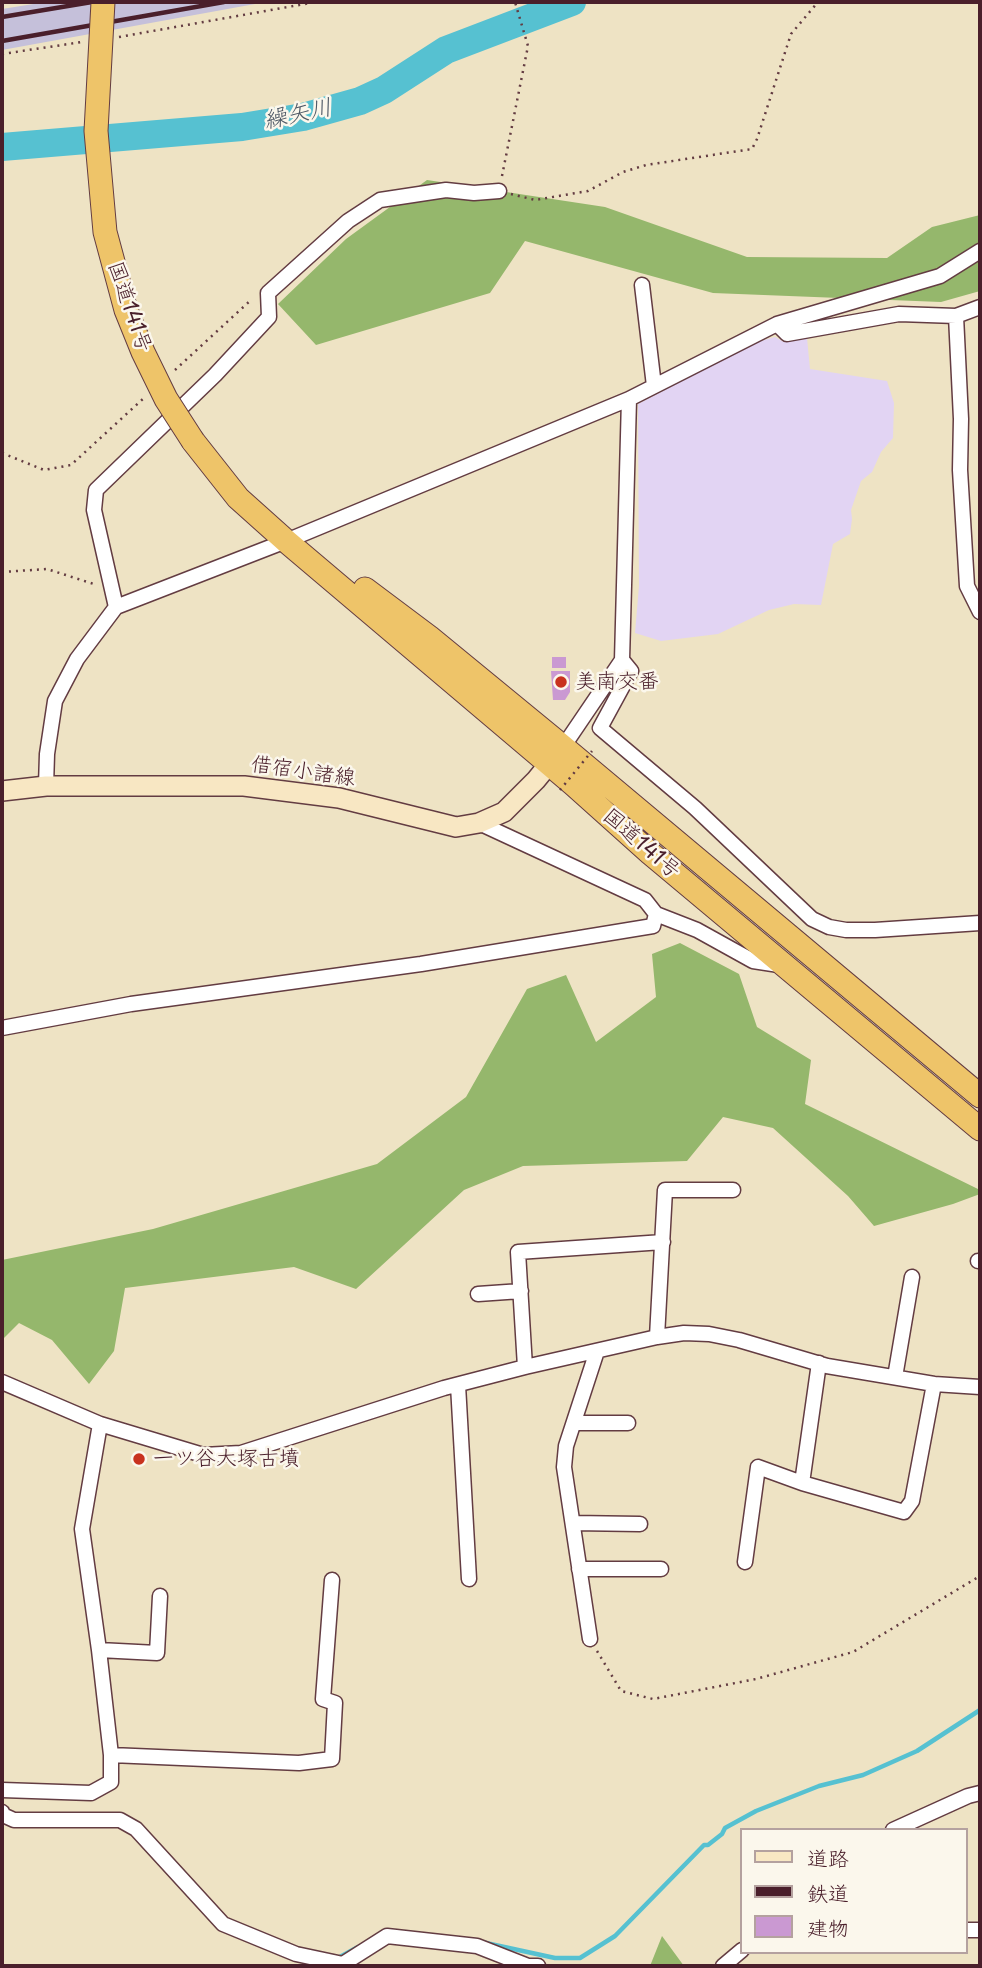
<!DOCTYPE html>
<meta charset="utf-8">
<style>
body{margin:0}
#map{position:relative;width:982px;height:1968px;overflow:hidden;background:#eee3c4;font-family:"Playpen Sans","Klee One",sans-serif}
canvas{display:block}
.frame{position:absolute;inset:0;border:4px solid #4a1f2b;pointer-events:none}
.legend{position:absolute;left:740px;top:1828px;width:228px;height:126px;box-sizing:border-box;background:#fbf7ec;border:2px solid #b4a19f;margin:0;padding:9px 12px;list-style:none;font-size:21px;color:#4a1f2b}
.legend li{display:flex;align-items:center;gap:14px;height:35px}
.legend b{width:35px;border:2px solid #b4a19f}
</style>
<div id="map">
<canvas width="982" height="1968"></canvas>
<div class="frame"></div>
<ul class="legend">
<li><b style="height:9px;background:#f8e7c3"></b>道路</li>
<li><b style="height:9px;background:#4a1f2b"></b>鉄道</li>
<li><b style="height:19px;background:#ca99d2"></b>建物</li>
</ul>
</div>
<script>
const g = document.querySelector('canvas').getContext('2d');
g.lineJoin = 'round';
function paint(path, color) {
  g.fillStyle = color;
  g.fill(path, 'evenodd');
}
function toPath(rows) {
  const path = new Path2D();
  for (const r of rows) {
    path.moveTo(r[0], r[1]);
    for (let i = 2; i < r.length; i += 2) path.lineTo(r[i], r[i + 1]);
  }
  return path;
}
function trace(path, color, width, dash) {
  g.strokeStyle = color;
  g.lineWidth = width;
  g.lineCap = dash ? 'butt' : 'round';
  g.setLineDash(dash || []);
  g.stroke(path);
}
function drawText(font, color, halo, rows, align = 'center') {
  g.font = font + ' "Playpen Sans","Klee One",sans-serif';
  g.lineWidth = 5;
  g.setLineDash([]);
  g.textBaseline = 'middle';
  g.strokeStyle = halo;
  g.fillStyle = color;
  for (const [text, x, y, turn = 0] of rows) {
    g.save();
    g.translate(x, y);
    g.rotate((+turn || 0) * Math.PI / 180);
    g.textAlign = isNaN(turn) ? turn : align;
    if (halo) g.strokeText(text, 0, 0);
    g.fillText(text, 0, 0);
    g.restore();
  }
}
const built = toPath([
 [775,337,784,342,807,338,810,369,887,381,894,403,893,438,881,452,872,472,861,481,851,510,852,519,850,534,833,544,821,605,794,604,769,610,718,634,661,641,635,633,639,586,638,404,757,342]
]);
const industrial = toPath([
 [46,2,266,2,2,50,2,9]
]);
const forest = toPath([
 [427,180,605,207,747,257,887,258,932,227,980,215,980,291,941,302,713,293,525,241,490,293,316,345,278,304,346,239],
 [680,943,739,974,757,1027,811,1060,805,1104,980,1190,980,1194,953,1204,874,1226,848,1196,773,1128,723,1117,687,1161,523,1166,464,1190,356,1289,294,1267,125,1288,114,1351,89,1384,52,1340,19,1323,2,1340,2,1260,153,1229,377,1164,466,1097,527,989,566,975,596,1042,656,997,652,954],
 [662,1936,684,1966,650,1966]
]);
const stream = toPath([
 [486,1943,555,1958,580,1958,615,1936,704,1845,708,1845,722,1834,725,1828,756,1811,819,1786,863,1775,917,1751,980,1710],
 [338,1958,358,1947]
]);
const river = toPath([
 [2,147,242,127,303,117,360,101,384,90,446,50,572,2]
]);
const building = toPath([
 [552,657,566,657,566,668,552,668],
 [551,671,570,671,570,692,565,700,553,700]
]);
const path = toPath([
 [119,37,316,2],
 [2,54,82,42],
 [502,176,528,46,515,2],
 [511,194,535,200,588,191,623,172,646,165,752,149,757,139,791,34,818,2],
 [175,370,252,299],
 [2,453,44,470,71,465,145,397],
 [2,572,47,569,97,585],
 [597,1651,621,1691,653,1699,756,1679,853,1652,980,1576]
]);
const minor = toPath([
 [642,285,654,386],
 [956,316,961,419,960,470,967,586,980,612],
 [777,324,787,334,899,314,956,316,980,307],
 [116,607,94,510,96,490,215,375,269,317,268,293,348,221,380,200,446,190,474,193,499,191],
 [622,660,631,671,600,728,695,808,812,919,829,927,846,930,875,930,980,923],
 [563,747,622,660,629,399,777,324,940,276,980,251],
 [46,786,47,754,55,701,77,659,116,607,286,541,629,399],
 [656,914,697,930,753,961,779,965],
 [2,1028,131,1004,421,964,653,926,656,914,645,900,479,823],
 [978,1261,980,1261],
 [478,1294,521,1291],
 [657,1337,665,1190,733,1190],
 [819,1363,802,1483,904,1512,912,1501,934,1384],
 [525,1367,518,1252,663,1242],
 [895,1377,912,1277],
 [2,1382,100,1424,203,1455,241,1453,444,1388,525,1367,657,1337,684,1333,709,1334,739,1340,827,1366,934,1384,980,1387],
 [458,1385,469,1579],
 [575,1423,628,1423],
 [573,1523,640,1524],
 [745,1562,758,1467,802,1483],
 [579,1569,661,1569],
 [590,1639,564,1467,566,1446,597,1351],
 [99,1650,157,1653,160,1596],
 [111,1755,299,1763,332,1759,335,1703,323,1699,332,1580],
 [2,1790,91,1793,111,1782,111,1755,99,1650,82,1529,100,1424],
 [2,1812,3,1815,14,1820,120,1820,136,1829,223,1924,296,1954,343,1964,387,1936,477,1946,528,1966,538,1966],
 [893,1830,968,1796,980,1793],
 [966,1930,980,1930],
 [723,1966,742,1950]
]);
const secondary = toPath([
 [2,791,46,786,244,786,339,798,456,827,479,823,504,812,536,780,558,753]
]);
const trunk = toPath([
 [193,441,238,498,286,541,573,784,650,853,980,1129],
 [365,589,429,637,563,747,980,1096]
]);
const rail = toPath([
 [2,17,92,2],
 [2,41,224,2]
]);
const pathBridge = toPath([
 [560,790,592,751]
]);
const trunkBridge = toPath([
 [103,2,96,131,105,232,126,310,143,352,166,399,193,441]
]);
const markers = [
 [561,682,7,"#c8321e"],
 [139,1459,7,"#c8321e"]
];
const streetNames = [
 ["国道141号",129,307,71],
 ["借宿小諸線",303,772,8],
 ["国道141号",641,844,41]
];
const poiNames = [
 ["美南交番",575,682],
 ["一ツ谷大塚古墳",153,1459]
];
const waterNames = [
 ["繰矢川",298,115,-12]
];
paint(built, '#e2d4f3');
paint(industrial, '#c5c0da');
paint(forest, '#95b76c');
trace(stream, '#56c1d1', 4.5);
trace(river, '#56c1d1', 28);
paint(building, '#ca99d2');
trace(minor, '#633c42', 17);
trace(secondary, '#633c42', 22);
trace(trunk, '#633c42', 25);
trace(path, '#633c42', 2.5, [2, 5]);
trace(minor, '#fff', 14);
trace(secondary, '#f8e7c3', 19);
trace(trunk, '#eec469', 23);
trace(rail, '#4a1f2b', 4.5);
trace(trunkBridge, '#633c42', 25, []);
trace(pathBridge, '#633c42', 2.5, [2, 5]);
trace(trunkBridge, '#eec469', 23);
for (const [x, y, r, color] of markers) {
  const dot = new Path2D();
  dot.arc(x, y, r, 0, 2 * Math.PI);
  g.fillStyle = color;
  g.fill(dot);
  trace(dot, '#fbf7ec', 2.5);
}
drawText('21px', '#4a1f2b', '#fbf7ec', streetNames);
drawText('21px', '#4a1f2b', '#fbf7ec', poiNames, 'left');
drawText('italic 23px', '#4e5865', '#fbf7ec', waterNames);
</script>
